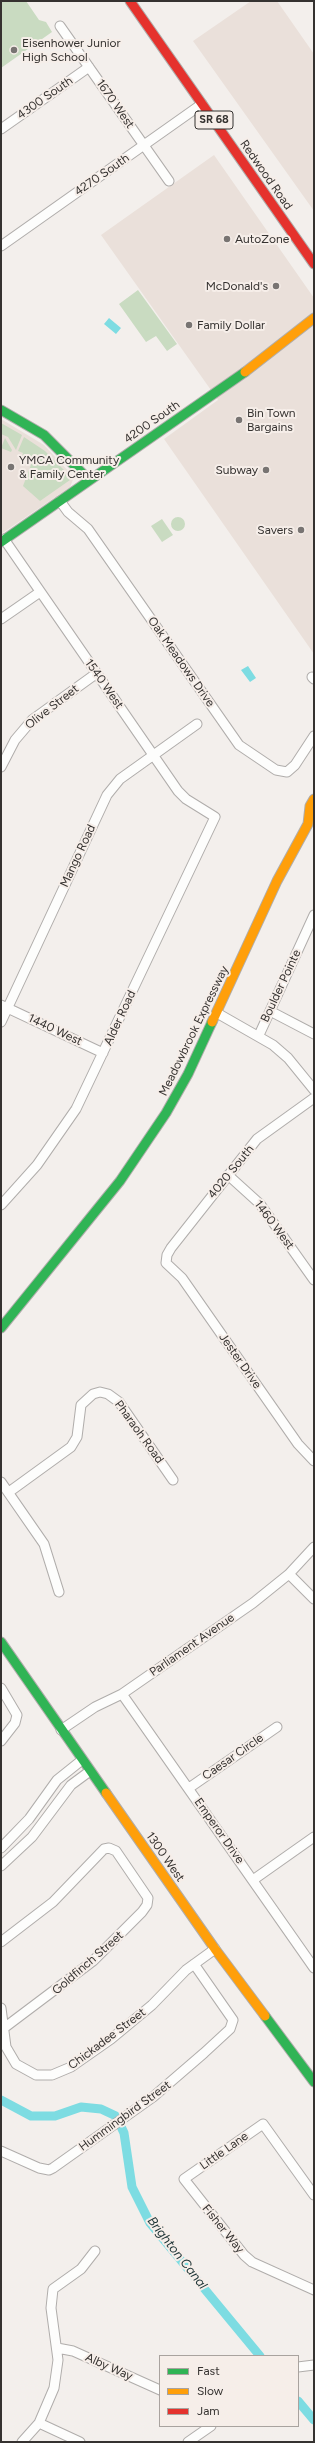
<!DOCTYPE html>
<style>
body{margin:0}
#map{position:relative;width:315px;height:2443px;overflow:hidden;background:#f3efec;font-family:Figtree,sans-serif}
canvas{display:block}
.frame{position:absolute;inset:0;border:2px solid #353230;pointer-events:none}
.legend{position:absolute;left:159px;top:2355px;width:140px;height:72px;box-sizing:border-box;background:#f6eee9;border:1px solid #a9a39f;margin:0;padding:5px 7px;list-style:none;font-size:12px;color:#353230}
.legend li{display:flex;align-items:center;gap:8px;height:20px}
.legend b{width:20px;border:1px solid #a9a39f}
</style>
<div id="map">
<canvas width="315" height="2443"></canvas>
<div class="frame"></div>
<ul class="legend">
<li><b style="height:5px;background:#30b455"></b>Fast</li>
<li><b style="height:5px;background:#ff9f0a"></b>Slow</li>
<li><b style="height:5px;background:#e5322d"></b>Jam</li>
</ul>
</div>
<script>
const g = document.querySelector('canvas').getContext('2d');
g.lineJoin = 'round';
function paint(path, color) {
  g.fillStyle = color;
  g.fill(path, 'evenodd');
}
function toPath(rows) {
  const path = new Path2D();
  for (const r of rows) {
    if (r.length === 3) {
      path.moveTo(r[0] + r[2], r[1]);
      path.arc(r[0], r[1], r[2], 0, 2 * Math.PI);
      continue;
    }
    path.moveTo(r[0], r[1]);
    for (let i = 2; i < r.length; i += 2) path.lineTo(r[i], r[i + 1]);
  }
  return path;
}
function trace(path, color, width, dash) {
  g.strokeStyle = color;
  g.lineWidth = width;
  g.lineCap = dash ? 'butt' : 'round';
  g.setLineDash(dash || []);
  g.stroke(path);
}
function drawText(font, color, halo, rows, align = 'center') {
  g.font = font + ' Figtree,sans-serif';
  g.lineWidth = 4;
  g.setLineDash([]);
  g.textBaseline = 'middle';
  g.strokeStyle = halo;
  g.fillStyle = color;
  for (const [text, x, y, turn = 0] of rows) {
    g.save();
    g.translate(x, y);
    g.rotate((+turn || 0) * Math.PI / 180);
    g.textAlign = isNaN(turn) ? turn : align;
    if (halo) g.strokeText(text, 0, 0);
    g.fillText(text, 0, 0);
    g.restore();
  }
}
const built = toPath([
 [251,1,277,1,314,54,314,211,193,41],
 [214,155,314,298,314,654,164,439,218,400,101,235],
 [1,419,44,445,74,477,70,487,1,534]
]);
const green = toPath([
 [1,1,26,1,39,20,46,22,52,32,1,68],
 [138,290,177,344,167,351,156,336,146,342,119,304],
 [1,423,22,435,16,450,8,437,1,434],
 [24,437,45,451,70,476,70,480,40,501,23,486,32,462,22,457,23,453,18,451],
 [5,438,12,450,11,452,1,448],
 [178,524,7],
 [162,519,173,535,162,542,151,526]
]);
const water = toPath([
 [109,318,121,328,116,334,104,324],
 [248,666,256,678,250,682,241,670]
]);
const canal = toPath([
 [1,2100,31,2116,55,2116,81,2107,101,2109,116,2116,124,2133,132,2187,150,2223,260,2356],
 [298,2401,314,2420]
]);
const street = toPath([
 [60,26,169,181],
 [1,129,89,67],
 [1,246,202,104],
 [60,501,68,512,88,529,239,745,276,770,287,772,295,765,314,736],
 [1,619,40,592],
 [312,677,314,679],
 [1,767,15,740,32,720,97,673],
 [1,1005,103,1053],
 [270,1011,314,1034],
 [217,1013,273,1045,288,1058,314,1090],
 [1,1022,107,795,120,779,197,724],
 [259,1035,314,915],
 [314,1098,257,1139,171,1248,167,1255,166,1263,182,1278,298,1444,314,1461],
 [228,1175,260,1204,314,1280],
 [1,1205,37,1165,76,1109,215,817,186,799,178,791,4,539],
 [1,1482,44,1544,59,1592],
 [9,1492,71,1447,77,1437,81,1405,93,1394,100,1392,108,1394,119,1402,173,1480],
 [289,1574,314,1599],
 [1,1688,17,1715,15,1723,1,1741],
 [122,1694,314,1968],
 [61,1730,95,1707,122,1694,253,1603,289,1574,314,1547],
 [189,1788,277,1727],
 [1,1848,29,1819,57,1780,82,1760],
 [1,1866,32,1837,71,1785,90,1771],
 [253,1880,314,1837],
 [1,1942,53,1902,104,1849,109,1848,116,1851,148,1898,147,1905,142,1912,93,1961,4,2028],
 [1,2008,6,2047,16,2064,36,2075,52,2075,71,2067,111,2039,152,2005,186,1970,215,1949],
 [1,2151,39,2168,49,2170,53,2168,153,2097,204,2053,230,2029,233,2020,194,1964],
 [314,2195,263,2124,184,2179,244,2255,252,2262,314,2290],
 [57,2348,73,2351,160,2390],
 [298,2367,314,2365],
 [39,2423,80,2442],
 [22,2442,39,2423,54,2388,58,2360,51,2308,53,2289,81,2269,95,2251],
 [188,2442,211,2426]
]);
const fast = toPath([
 [1,410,44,435,89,480],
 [1,542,245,372],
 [1,1328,120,1181,166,1113,188,1074,212,1022],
 [1,1642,106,1793],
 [265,2016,314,2082]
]);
const slow = toPath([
 [245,372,314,318],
 [212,1022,277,881,308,824,310,806,314,799],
 [106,1793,215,1949,265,2016]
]);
const jam = toPath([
 [130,1,314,264]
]);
const markers = [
 [14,50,4,"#787472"],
 [227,239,4,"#787472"],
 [276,286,4,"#787472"],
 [189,325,4,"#787472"],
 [239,420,4,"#787472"],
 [11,467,4,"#787472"],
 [266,470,4,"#787472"],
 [301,530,4,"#787472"]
];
const shields = [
 [214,120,38]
];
const shieldNames = [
 ["SR 68",214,120]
];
const poiNames = [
 ["Eisenhower Junior",22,43],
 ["High School",22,57],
 ["AutoZone",235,239],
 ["McDonald's",268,286,"right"],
 ["Family Dollar",197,325],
 ["Bin Town",247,413],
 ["Bargains",247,427],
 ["YMCA Community",19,460],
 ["& Family Center",19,474],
 ["Subway",258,470,"right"],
 ["Savers",293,530,"right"]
];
const streetNames = [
 ["4300 South",45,98,-35],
 ["1670 West",115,104,55],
 ["4270 South",102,175,-35],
 ["Redwood Road",266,175,55],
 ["4200 South",152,422,-35],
 ["Oak Meadows Drive",181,662,55],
 ["1540 West",104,684,55],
 ["Olive Street",52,707,-38],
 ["Mango Road",78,856,-65],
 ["Boulder Pointe",281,986,-65],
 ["Alder Road",120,1018,-65],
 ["1440 West",55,1030,25],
 ["Meadowbrook Expressway",194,1031,-64],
 ["4020 South",231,1172,-51],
 ["1460 West",274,1225,53],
 ["Jester Drive",240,1361,55],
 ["Pharaoh Road",139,1432,54],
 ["Parliament Avenue",192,1645,-35],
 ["Caesar Circle",233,1757,-35],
 ["Emperor Drive",219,1831,55],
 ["1300 West",165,1857,55],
 ["Goldfinch Street",88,1963,-41],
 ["Chickadee Street",107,2039,-37],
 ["Hummingbird Street",125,2116,-36],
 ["Little Lane",224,2151,-35],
 ["Fisher Way",223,2229,51],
 ["Alby Way",109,2367,24]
];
const waterNames = [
 ["Brighton Canal",177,2253,52]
];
paint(built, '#eae0da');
paint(green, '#c9dbc1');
paint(water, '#7ddce2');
trace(canal, '#7ddce2', 9);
trace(street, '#b0adab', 11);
trace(fast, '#b0adab', 11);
trace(slow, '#b0adab', 11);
trace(jam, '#b0adab', 11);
trace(street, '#fdfdfc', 9);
trace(fast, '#30b455', 9);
trace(slow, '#ff9f0a', 9);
trace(jam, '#e5322d', 9);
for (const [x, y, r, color] of markers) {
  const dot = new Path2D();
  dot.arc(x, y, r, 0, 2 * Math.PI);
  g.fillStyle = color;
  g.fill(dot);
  trace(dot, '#f6eee9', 1.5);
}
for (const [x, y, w] of shields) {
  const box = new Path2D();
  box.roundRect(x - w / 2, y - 9, w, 18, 3);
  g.fillStyle = '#f6eee9';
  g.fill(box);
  trace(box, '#353230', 1);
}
drawText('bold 11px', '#353230', null, shieldNames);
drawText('12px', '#353230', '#f6eee9', poiNames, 'left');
drawText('12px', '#353230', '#f6eee9', streetNames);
drawText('italic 13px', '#1c3335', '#f6eee9', waterNames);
</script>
